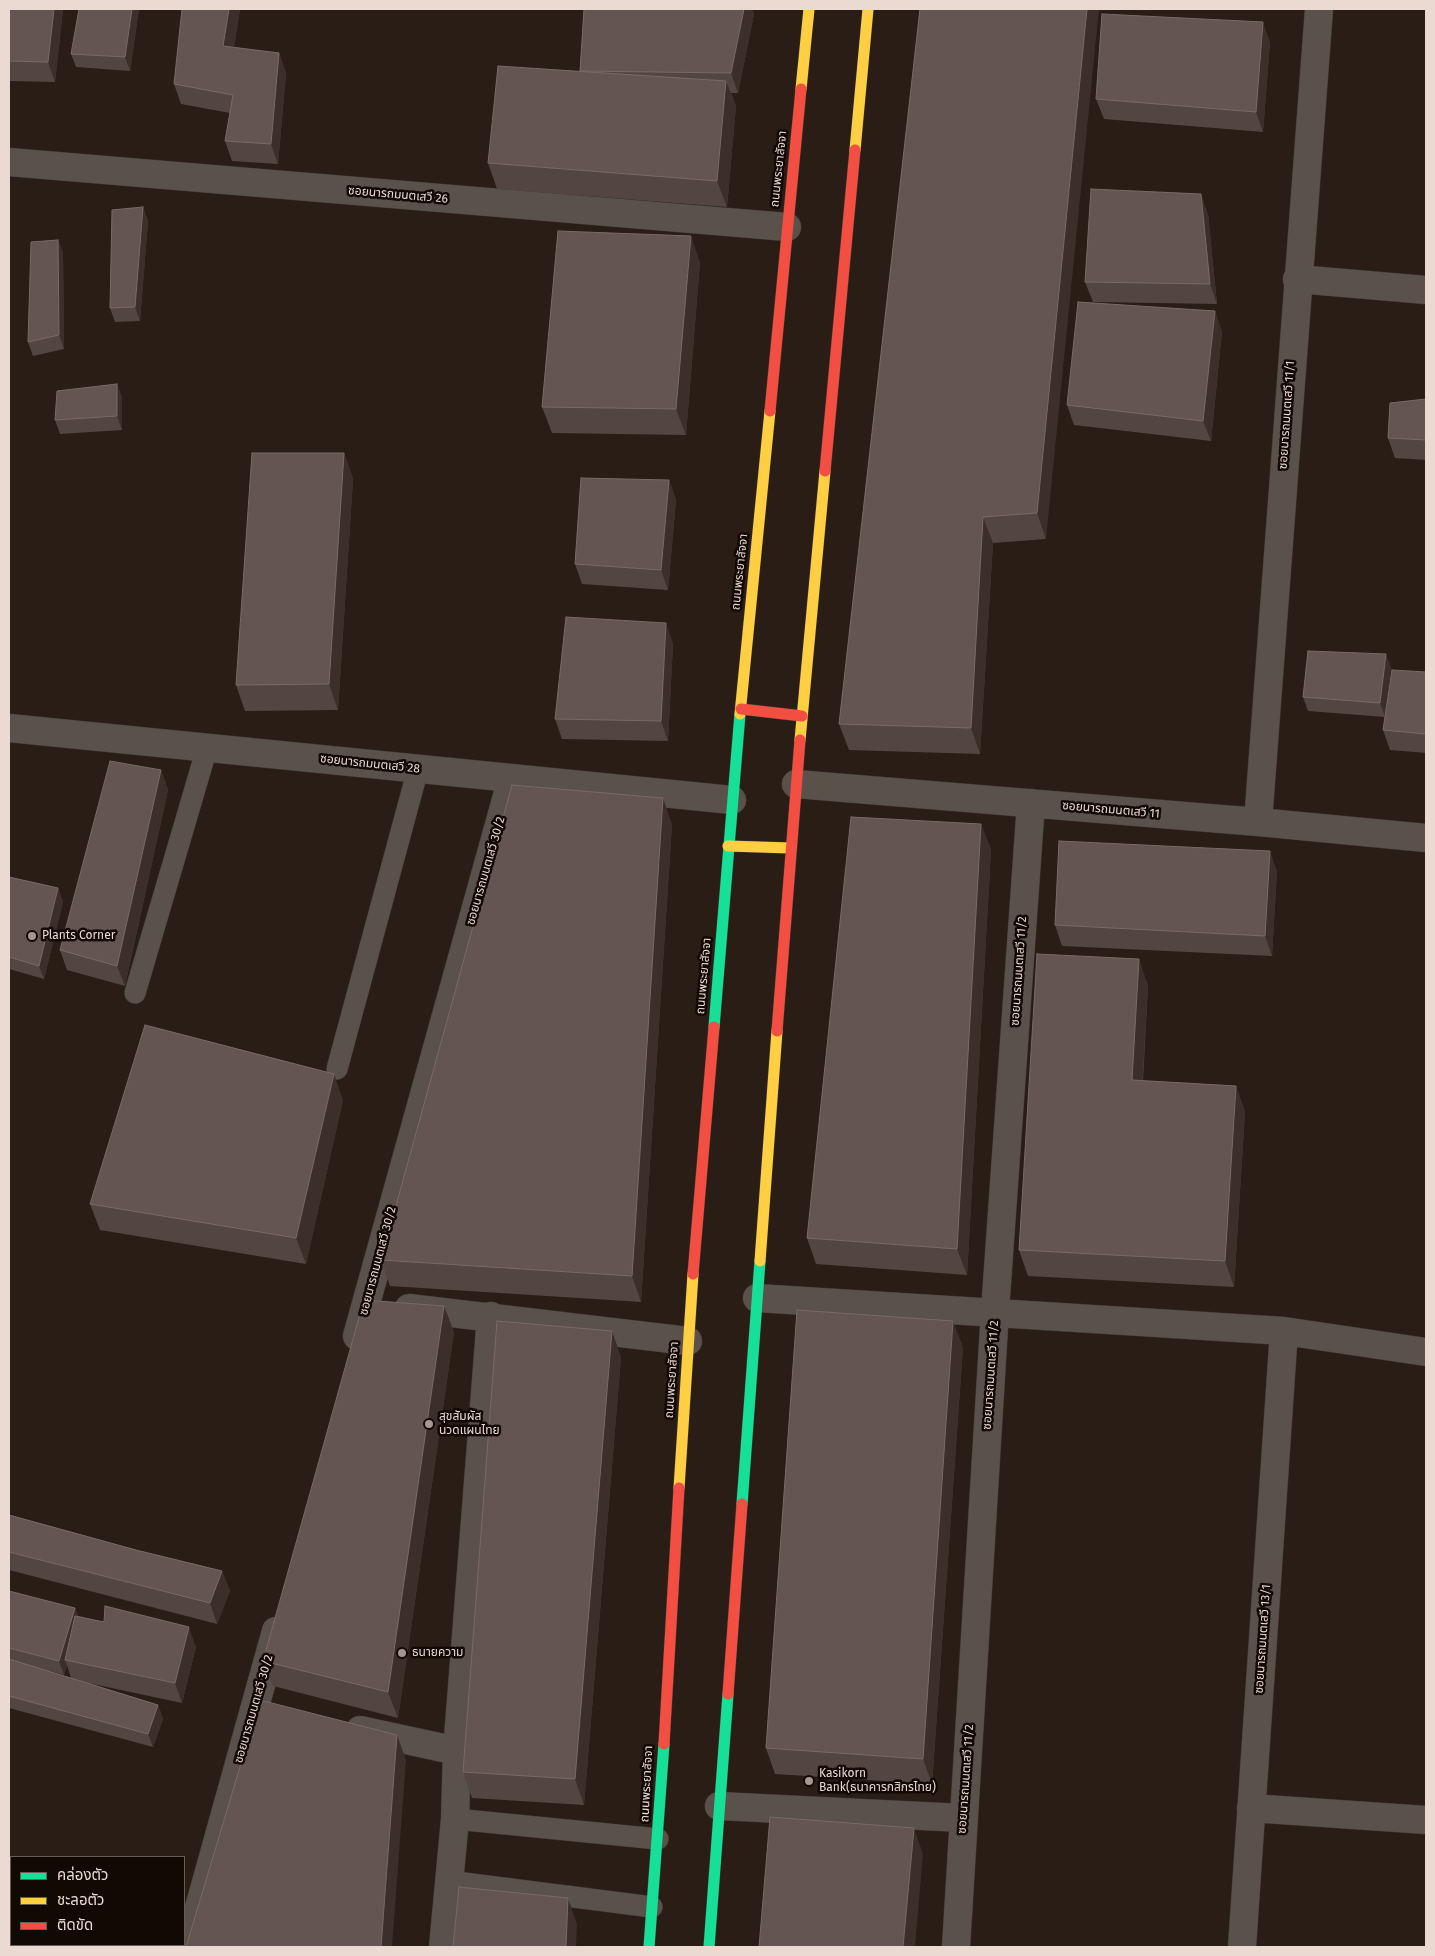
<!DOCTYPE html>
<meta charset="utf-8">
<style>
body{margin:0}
#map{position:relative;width:1435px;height:1956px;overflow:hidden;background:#291d16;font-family:"Fira Sans","Noto Sans Thai",sans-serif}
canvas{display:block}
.frame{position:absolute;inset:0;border:10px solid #eadad2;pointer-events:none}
.legend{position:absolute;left:10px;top:1856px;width:175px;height:90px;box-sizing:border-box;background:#120804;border:1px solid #685c56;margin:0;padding:6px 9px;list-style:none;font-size:15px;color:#eadad2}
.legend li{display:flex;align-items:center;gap:10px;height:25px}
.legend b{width:25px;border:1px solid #685c56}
</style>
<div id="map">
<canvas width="1435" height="1956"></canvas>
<div class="frame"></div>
<ul class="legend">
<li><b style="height:6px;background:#16e098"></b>คล่องตัว</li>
<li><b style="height:6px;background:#ffcf43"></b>ชะลอตัว</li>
<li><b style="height:6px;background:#f24e42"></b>ติดขัด</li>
</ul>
</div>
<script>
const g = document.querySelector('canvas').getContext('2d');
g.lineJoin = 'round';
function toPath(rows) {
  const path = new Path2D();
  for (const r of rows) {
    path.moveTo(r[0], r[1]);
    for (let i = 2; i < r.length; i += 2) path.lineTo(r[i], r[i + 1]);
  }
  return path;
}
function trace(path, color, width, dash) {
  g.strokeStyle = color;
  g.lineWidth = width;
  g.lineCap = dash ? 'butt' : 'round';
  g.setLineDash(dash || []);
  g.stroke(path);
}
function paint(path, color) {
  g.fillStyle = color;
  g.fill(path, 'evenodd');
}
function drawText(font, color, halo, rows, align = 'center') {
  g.font = font + ' "Fira Sans","Noto Sans Thai",sans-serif';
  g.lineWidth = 5;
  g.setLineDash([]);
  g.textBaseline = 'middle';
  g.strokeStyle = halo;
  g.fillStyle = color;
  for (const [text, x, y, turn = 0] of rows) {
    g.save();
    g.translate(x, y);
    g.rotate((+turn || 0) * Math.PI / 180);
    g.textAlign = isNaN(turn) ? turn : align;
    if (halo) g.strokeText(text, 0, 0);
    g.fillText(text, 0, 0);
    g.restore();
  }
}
const lane = toPath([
 [135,993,207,748],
 [337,1069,418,769],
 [455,1819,658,1839],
 [448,1881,652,1907]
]);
const street = toPath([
 [9,162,787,227],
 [1297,279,1426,290],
 [9,728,732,800],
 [796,784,1258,822,1426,838],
 [1258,822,1319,9],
 [757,1298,1284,1331,1426,1352],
 [409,1308,688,1341],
 [357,1336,512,778],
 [360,1730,457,1751],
 [719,1806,963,1818],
 [1251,1808,1426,1820],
 [188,1947,276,1631],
 [443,1947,455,1819,457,1751,491,1316],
 [956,1947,995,1311,1031,803],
 [1242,1947,1284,1331]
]);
const fast = toPath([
 [714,1027,740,714],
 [742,1504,760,1261],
 [649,1947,664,1744],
 [709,1947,728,1694]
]);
const slow = toPath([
 [801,89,809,9],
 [855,150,868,9],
 [740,714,770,411],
 [800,740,825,471],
 [728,846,790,848],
 [760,1261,777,1031],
 [679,1488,693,1274]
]);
const jam = toPath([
 [770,411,801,89],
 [825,471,855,150],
 [741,709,802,716],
 [777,1031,800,740],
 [693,1274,714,1027],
 [728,1694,742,1504],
 [664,1744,679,1488]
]);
const wall = toPath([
 [9,9,63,9,55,82,9,81],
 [139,9,130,71,76,67,71,54],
 [240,9,234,47,279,53,286,73,278,164,232,161,225,141,230,113,181,104,174,84],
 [584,9,752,9,754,14,738,93,731,93,736,106,727,207,497,189,488,163,580,71],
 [920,9,1046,539,993,543,980,754,849,750,839,724],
 [1270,42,1263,132,1104,119,1096,99],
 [143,207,148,221,140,321,115,322,110,308],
 [1208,214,1217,304,1093,302,1085,282],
 [58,240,63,253,64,349,33,356,28,342],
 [700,262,686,435,552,433,542,407],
 [1222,331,1211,441,1074,425,1067,405],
 [117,384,122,398,122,430,60,434,55,420],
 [1426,399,1426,460,1395,458,1388,438],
 [344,453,353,479,338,710,245,711,236,685],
 [669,480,676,500,668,590,582,584,575,564],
 [673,643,668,741,562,739,555,719],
 [1391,667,1386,705,1426,672,1426,753,1390,750,1383,730,1385,717,1308,711,1303,697],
 [161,770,168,790,125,986,67,970,60,950],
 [672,824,641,1302,390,1286,381,1260],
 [981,824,991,850,967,1275,816,1264,807,1238],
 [1277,871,1272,956,1062,946,1055,925],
 [9,877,58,888,63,902,44,979,9,969],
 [1148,985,1143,1081,1236,1086,1245,1112,1234,1287,1028,1276,1019,1250],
 [343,1100,306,1264,100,1230,90,1204],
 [454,1332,398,1718,273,1686,263,1661],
 [963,1347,932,1784,775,1774,766,1748],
 [621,1357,584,1805,472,1798,463,1772],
 [9,1515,136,1550,222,1571,230,1591,217,1624,9,1570],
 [9,1593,75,1608,78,1616,196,1647,182,1703,88,1683,158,1705,163,1719,153,1747,9,1708],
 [67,1665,71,1678,35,1667,64,1675]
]);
const shadedWall = toPath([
 [54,9,63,9,55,82,48,62],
 [132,9,139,9,130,71,125,57],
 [229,9,240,9,231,66,223,46],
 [744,9,752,9,754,14,738,93,731,73],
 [1087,9,1099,9,1046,539,1037,513],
 [1263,22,1270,42,1263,132,1256,112],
 [279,53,286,73,278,164,271,144],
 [726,81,736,106,727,207,717,181],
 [1201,194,1208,214,1217,304,1210,284],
 [143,207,148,221,140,321,135,307],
 [691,236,700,262,686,435,676,409],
 [58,240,63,253,64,349,59,335],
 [1215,311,1222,331,1211,441,1203,421],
 [117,384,122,398,122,430,117,416],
 [344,453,353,479,338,710,329,684],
 [669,480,676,500,668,590,661,570],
 [983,517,993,543,980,754,971,728],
 [666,623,673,643,668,741,661,721],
 [1386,654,1391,667,1385,717,1380,703],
 [161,770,168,790,125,986,117,966],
 [663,798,672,824,641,1302,632,1276],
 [981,824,991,850,967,1275,957,1249],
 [1270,851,1277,871,1272,956,1265,936],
 [58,888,63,902,44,979,39,966],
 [1139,959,1148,985,1141,1106,1132,1080],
 [334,1074,343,1100,306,1264,296,1238],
 [1236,1086,1245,1112,1234,1287,1225,1261],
 [444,1306,454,1332,398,1718,388,1692],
 [953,1321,963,1347,932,1784,923,1759],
 [612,1331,621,1357,584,1805,575,1779],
 [222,1571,230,1591,217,1624,210,1603],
 [75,1608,80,1621,65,1660,67,1665,64,1675,59,1661],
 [189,1627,196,1647,182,1703,175,1683],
 [158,1705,163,1719,153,1747,148,1734],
 [397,1735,406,1760,392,1947,381,1947],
 [914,1828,923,1854,915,1947,903,1947],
 [568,1898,577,1924,576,1947,566,1947]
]);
const building = toPath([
 [9,9,54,9,48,62,9,61,9,9],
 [79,9,132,9,125,57,71,54,79,9],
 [182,9,229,9,223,46,279,53,271,144,225,141,233,95,174,84,182,9],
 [584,9,744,9,731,73,580,71,584,9],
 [920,9,1087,9,1037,513,983,517,971,728,839,724,920,9],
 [1102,14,1263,22,1256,112,1096,99,1102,14],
 [498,66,726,81,717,181,488,163,498,66],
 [1091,189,1201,194,1210,284,1085,282,1091,189],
 [143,207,135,307,110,308,112,210,143,207],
 [558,231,691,236,676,409,542,407,558,231],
 [58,240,59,335,28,342,31,242,58,240],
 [1078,302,1215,311,1203,421,1067,405,1078,302],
 [117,384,117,416,55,420,57,391,117,384],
 [1426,399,1426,440,1388,438,1390,403,1426,399],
 [252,453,344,453,329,684,236,685,252,453],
 [581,478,669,480,661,570,575,564,581,478],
 [566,617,666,623,661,721,555,719,566,617],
 [1308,651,1386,654,1380,703,1303,697,1308,651],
 [1392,670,1426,672,1426,734,1383,730,1392,670],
 [110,761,161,770,117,966,60,950,110,761],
 [512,785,663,798,632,1276,381,1260,512,785],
 [851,817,981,824,957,1249,807,1238,851,817],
 [1059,841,1270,851,1265,936,1055,925,1059,841],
 [9,877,58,888,39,966,9,957,9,877],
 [1037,954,1139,959,1132,1080,1236,1086,1225,1261,1019,1250,1037,954],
 [145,1025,334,1074,296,1238,90,1204,145,1025],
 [364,1300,444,1306,388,1692,263,1661,364,1300],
 [797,1310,953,1321,923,1759,766,1748,797,1310],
 [497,1321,612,1331,575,1779,463,1772,497,1321],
 [9,1515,136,1550,222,1571,210,1603,9,1552,9,1515],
 [9,1591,75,1608,59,1661,9,1648,9,1591],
 [105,1606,189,1627,175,1683,65,1660,75,1616,104,1622,105,1606],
 [9,1659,158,1705,148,1734,9,1696,9,1659],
 [260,1700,397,1735,381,1947,186,1947,260,1700],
 [770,1817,914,1828,903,1947,759,1947,770,1817],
 [459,1887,568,1898,566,1947,453,1947,459,1887]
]);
const markers = [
 [32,936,5,"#a69890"],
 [429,1424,5,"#a69890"],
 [402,1653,5,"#a69890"],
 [809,1781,5,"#a69890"]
];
const streetNames = [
 ["ถนนพระยาสัจจา",779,169,-84],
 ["ซอยนารถมนตเสวี 26",398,195,5],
 ["ซอยนารถมนตเสวี 11/1",1287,415,-86],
 ["ถนนพระยาสัจจา",740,572,-84],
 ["ซอยนารถมนตเสวี 28",370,764,6],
 ["ซอยนารถมนตเสวี 11",1111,810,5],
 ["ซอยนารถมนตเสวี 30/2",486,871,-74],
 ["ซอยนารถมนตเสวี 11/2",1019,971,-86],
 ["ถนนพระยาสัจจา",704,976,-85],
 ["ซอยนารถมนตเสวี 30/2",378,1261,-75],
 ["ซอยนารถมนตเสวี 11/2",991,1375,-86],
 ["ถนนพระยาสัจจา",672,1380,-86],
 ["ซอยนารถมนตเสวี 13/1",1263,1639,-86],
 ["ซอยนารถมนตเสวี 30/2",254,1709,-74],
 ["ซอยนารถมนตเสวี 11/2",966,1779,-86],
 ["ถนนพระยาสัจจา",647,1784,-87]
];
const poiNames = [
 ["Plants Corner",42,936],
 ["สุขสัมผัส",439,1417],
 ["นวดแผนไทย",439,1431],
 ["ธนายความ",412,1653],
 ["Kasikorn",819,1774],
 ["Bank(ธนาคารกสิกรไทย)",819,1788]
];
trace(lane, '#403731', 22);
trace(street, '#403731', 29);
trace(fast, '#403731', 12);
trace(slow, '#403731', 12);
trace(jam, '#403731', 12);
trace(lane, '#5a514b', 21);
trace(street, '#5a514b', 28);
trace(fast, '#16e098', 11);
trace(slow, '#ffcf43', 11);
trace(jam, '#f24e42', 11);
paint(wall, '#534540');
paint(shadedWall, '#3c2e29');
paint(building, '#645550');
trace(building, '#796a64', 1);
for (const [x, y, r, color] of markers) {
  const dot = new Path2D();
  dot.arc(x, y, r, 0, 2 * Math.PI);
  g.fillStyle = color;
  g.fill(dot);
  trace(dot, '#120804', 2);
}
drawText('12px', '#eadad2', '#120804', streetNames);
drawText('12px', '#eadad2', '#120804', poiNames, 'left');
</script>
